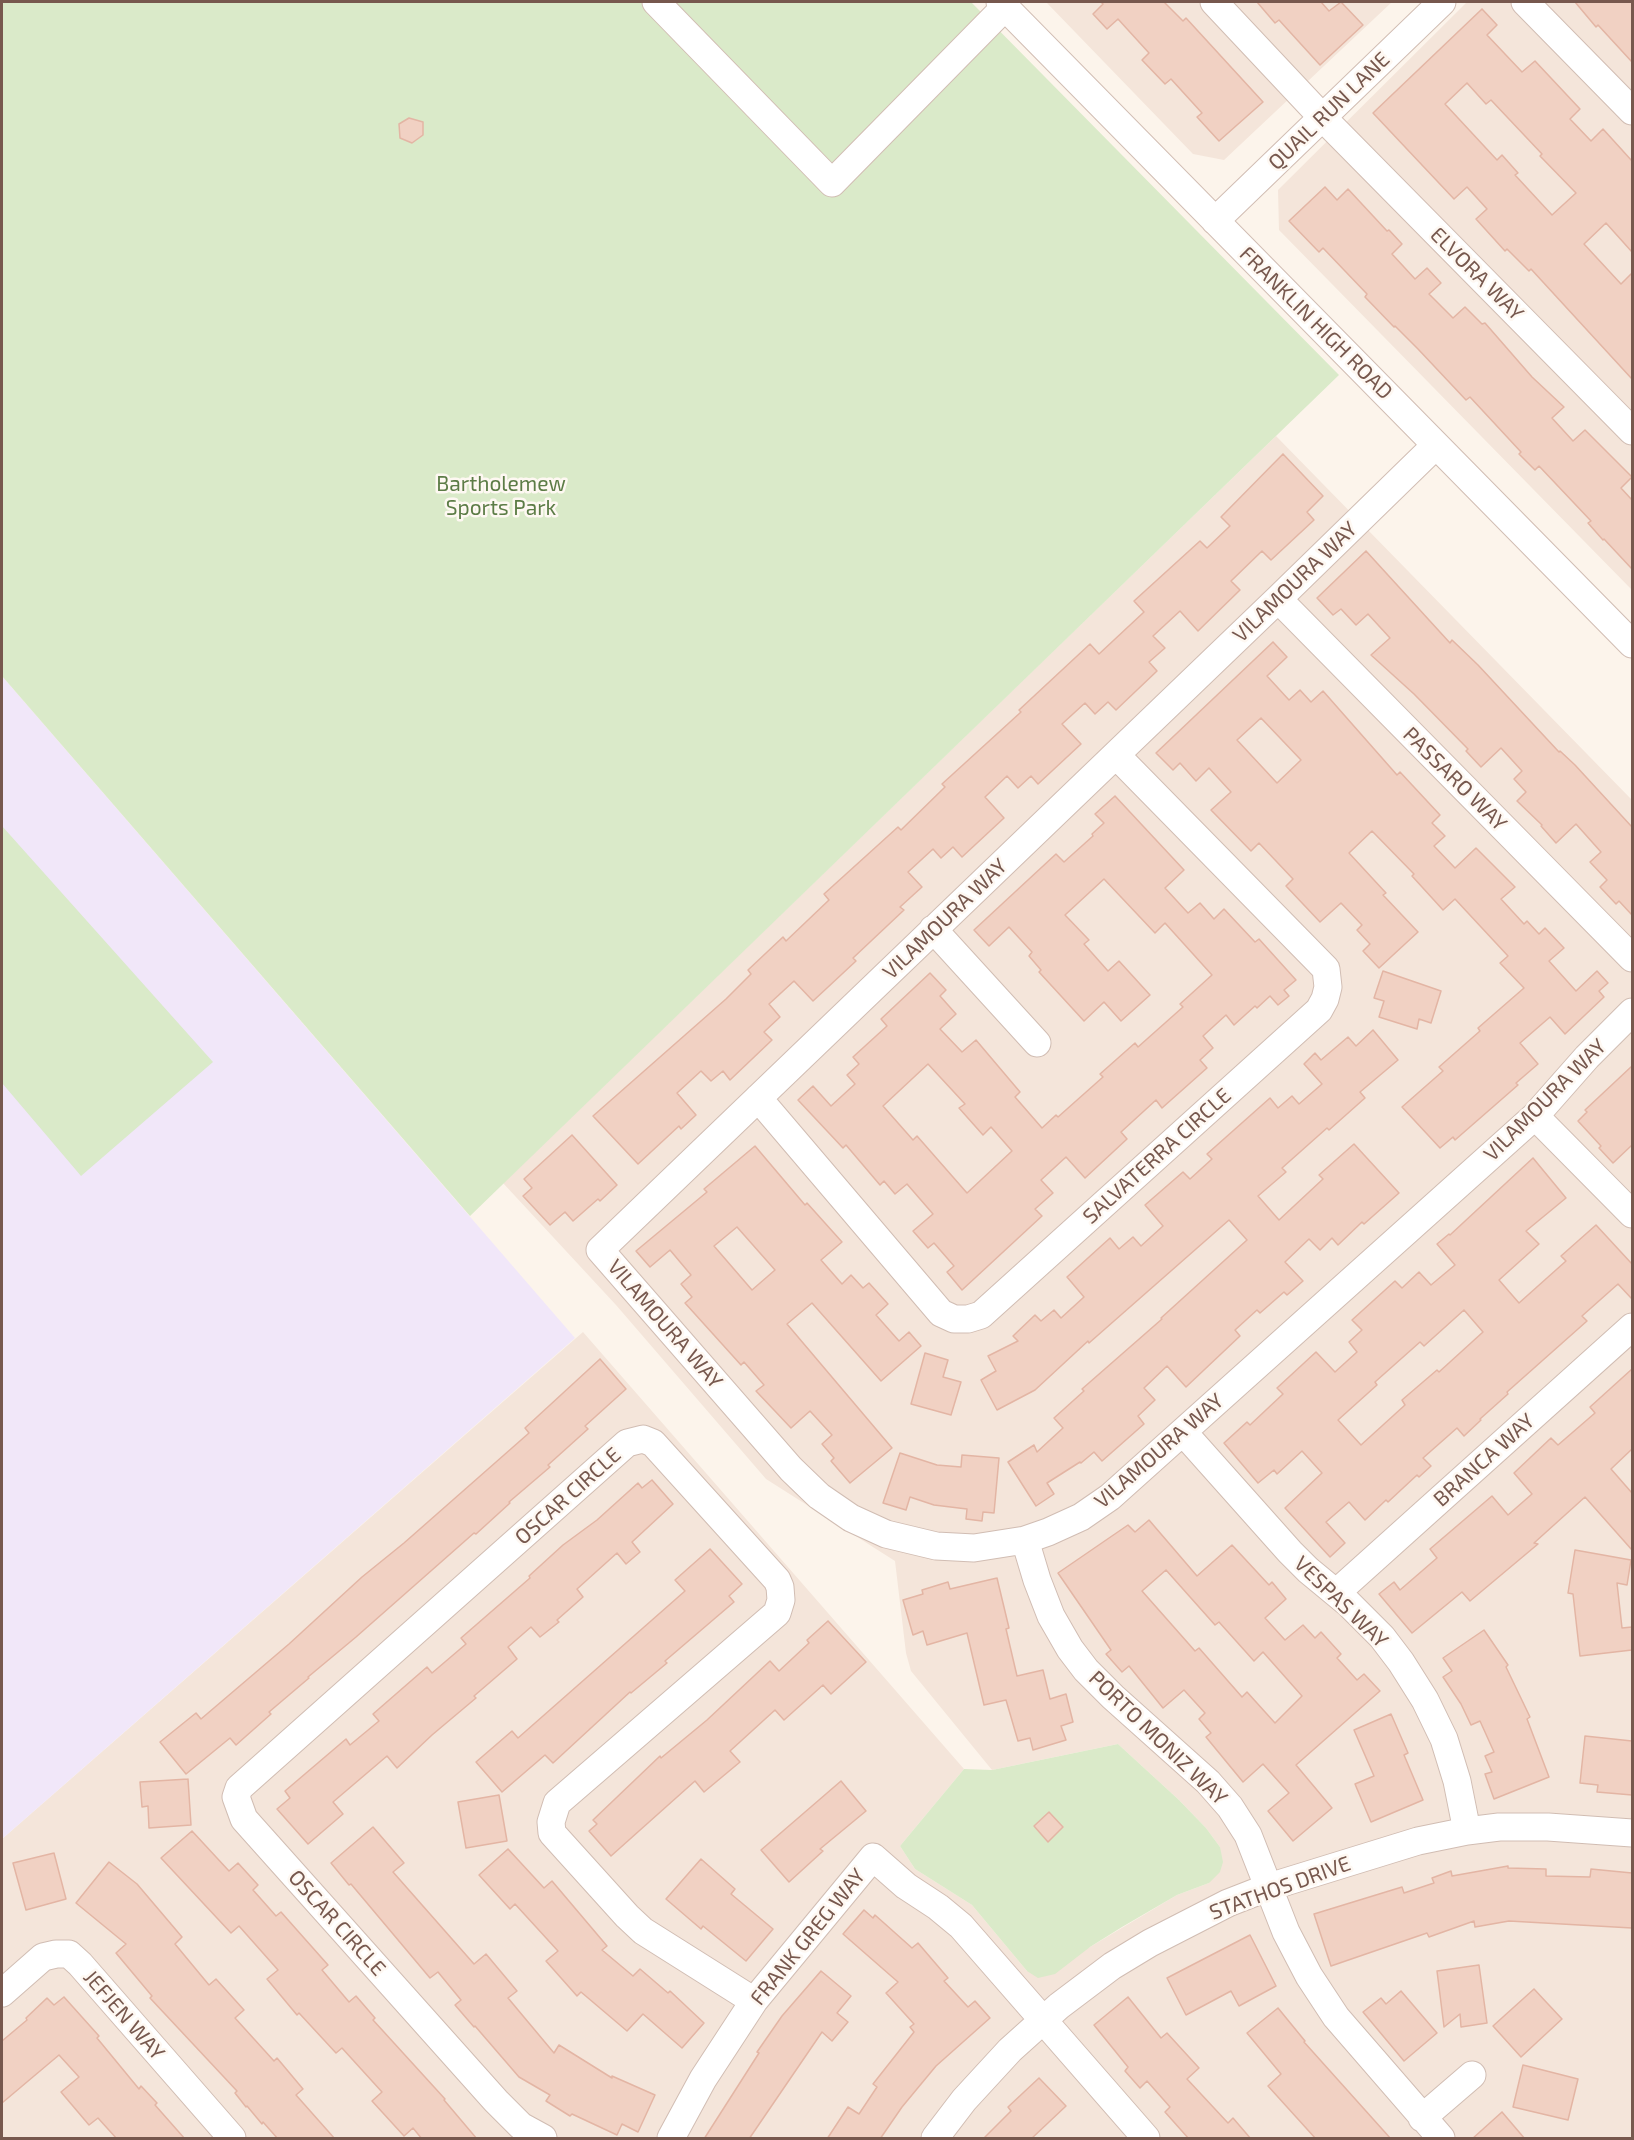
<!DOCTYPE html>
<style>
body{margin:0}
#map{position:relative;width:1634px;height:2140px;overflow:hidden;background:#fcf4eb;font-family:"Exo 2",sans-serif}
canvas{display:block}
.frame{position:absolute;inset:0;border:3px solid #77584e;pointer-events:none}
</style>
<div id="map">
<canvas width="1634" height="2140"></canvas>
<div class="frame"></div>
</div>
<script>
const g = document.querySelector('canvas').getContext('2d');
g.lineJoin = 'round';
function paint(path, color) {
  g.fillStyle = color;
  g.fill(path, 'evenodd');
}
function toPath(rows) {
  const path = new Path2D();
  for (const r of rows) {
    path.moveTo(r[0], r[1]);
    for (let i = 2; i < r.length; i += 2) path.lineTo(r[i], r[i + 1]);
  }
  return path;
}
function trace(path, color, width, dash) {
  g.strokeStyle = color;
  g.lineWidth = width;
  g.lineCap = dash ? 'butt' : 'round';
  g.setLineDash(dash || []);
  g.stroke(path);
}
function drawText(font, color, halo, rows, align = 'center') {
  g.font = font + ' "Exo 2",sans-serif';
  g.lineWidth = 5;
  g.setLineDash([]);
  g.textBaseline = 'middle';
  g.strokeStyle = halo;
  g.fillStyle = color;
  for (const [text, x, y, turn = 0] of rows) {
    g.save();
    g.translate(x, y);
    g.rotate((+turn || 0) * Math.PI / 180);
    g.textAlign = isNaN(turn) ? turn : align;
    if (halo) g.strokeText(text, 0, 0);
    g.fillText(text, 0, 0);
    g.restore();
  }
}
const residential = toPath([
 [1046,2,1392,2,1224,160,1193,154],
 [1467,2,1632,2,1632,590,1279,230,1278,190],
 [1276,436,1632,800,1632,2138,2,2138,2,1839,583,1332,964,1769,900,1846,915,1869,972,1905,1027,1971,1090,1947,1177,1895,1209,1883,1220,1847,1206,1828,1179,1800,1118,1744,992,1770,911,1671,906,1653,895,1561,766,1479,616,1305,503,1183]
]);
const education = toPath([
 [2,676,575,1338,2,1839]
]);
const green = toPath([
 [2,2,971,2,1339,375,470,1216,2,676],
 [2,826,213,1062,81,1176,2,1083],
 [1118,1744,1179,1800,1206,1828,1220,1847,1223,1862,1220,1872,1209,1883,1177,1895,1122,1927,1090,1947,1055,1974,1038,1978,1027,1971,972,1905,915,1869,900,1846,964,1769,992,1770]
]);
const building = toPath([
 [1101,2,1164,2,1183,21,1186,18,1263,102,1219,141,1197,117,1202,113,1171,79,1165,84,1142,60,1149,53,1118,19,1107,29,1093,14,1103,4,1101,2],
 [1257,2,1321,2,1329,11,1341,2,1363,25,1320,65,1279,20,1275,23,1257,2],
 [1575,2,1632,2,1632,62,1598,25,1596,27,1575,2],
 [1482,9,1497,25,1487,35,1522,72,1535,61,1580,109,1570,119,1591,141,1603,129,1632,161,1632,252,1606,223,1584,244,1621,284,1632,273,1632,379,1531,269,1529,271,1507,249,1505,251,1476,219,1487,209,1467,187,1454,199,1373,113,1482,9],
 [1467,83,1486,104,1491,100,1542,154,1540,156,1576,193,1552,215,1515,175,1518,173,1502,155,1497,160,1445,104,1467,83],
 [409,118,423,122,423,135,412,143,400,138,399,124,409,118],
 [1325,187,1337,200,1348,189,1387,231,1389,230,1402,244,1392,254,1415,279,1427,268,1441,283,1429,294,1453,318,1465,307,1482,324,1485,323,1532,377,1564,407,1552,418,1573,441,1585,430,1632,477,1621,488,1632,500,1632,569,1604,539,1603,540,1588,523,1591,521,1539,466,1535,470,1519,454,1521,452,1470,397,1466,400,1418,349,1395,326,1394,327,1365,297,1367,294,1323,248,1319,252,1289,221,1325,187],
 [1283,454,1323,496,1307,512,1314,520,1271,560,1262,551,1231,581,1240,590,1198,631,1180,611,1153,636,1165,648,1149,662,1157,671,1116,710,1108,702,1095,714,1085,703,1062,724,1081,744,1038,784,1031,776,1018,788,1007,776,985,797,1004,818,962,857,953,847,941,858,933,849,908,872,922,887,900,907,904,910,853,958,856,961,813,1001,794,981,769,1004,780,1017,764,1032,772,1040,730,1080,723,1071,711,1081,701,1071,677,1093,696,1115,681,1129,679,1126,638,1164,593,1116,726,999,751,974,748,970,783,937,786,941,829,900,824,894,898,827,901,830,945,787,942,784,1021,712,1019,710,1090,644,1099,654,1144,612,1134,601,1200,541,1207,548,1230,526,1221,517,1283,454],
 [1366,551,1450,643,1452,640,1478,665,1559,752,1560,751,1575,765,1632,827,1632,915,1619,901,1616,904,1600,887,1607,880,1590,862,1601,852,1576,824,1556,843,1541,826,1542,825,1517,801,1526,792,1514,779,1522,771,1501,748,1481,767,1466,751,1468,749,1414,694,1371,655,1390,638,1368,614,1356,625,1341,609,1333,615,1317,598,1366,551],
 [1273,642,1287,657,1267,676,1289,700,1300,690,1311,702,1323,691,1397,775,1400,772,1440,815,1432,823,1445,836,1434,846,1455,868,1476,848,1515,887,1501,899,1524,924,1527,921,1539,934,1545,928,1564,948,1549,961,1576,991,1597,971,1608,983,1599,991,1604,997,1565,1034,1550,1017,1520,1043,1538,1064,1516,1083,1518,1085,1455,1140,1453,1137,1440,1148,1402,1107,1443,1071,1439,1067,1480,1031,1478,1028,1524,988,1500,963,1508,956,1455,899,1443,910,1412,876,1414,874,1372,831,1349,853,1386,893,1383,895,1418,932,1379,968,1363,951,1370,944,1357,930,1362,925,1341,903,1320,922,1286,886,1293,879,1259,843,1251,851,1211,810,1231,792,1209,768,1196,781,1180,763,1173,770,1156,753,1273,642],
 [1261,718,1301,760,1277,783,1237,740,1261,718],
 [1115,796,1184,870,1165,888,1188,913,1200,903,1214,919,1224,909,1255,942,1259,939,1296,980,1284,990,1289,996,1278,1005,1270,996,1257,1008,1255,1006,1234,1025,1226,1015,1203,1036,1213,1048,1200,1060,1207,1068,1162,1108,1156,1100,1121,1132,1127,1139,1085,1178,1066,1157,1041,1180,1053,1193,1035,1209,1042,1216,962,1290,947,1272,954,1266,934,1243,928,1248,913,1231,933,1214,907,1184,895,1194,884,1181,880,1185,846,1145,843,1148,798,1100,813,1086,831,1106,855,1084,847,1075,859,1064,853,1057,887,1026,881,1019,930,973,946,990,940,996,956,1014,940,1029,962,1052,976,1040,1020,1092,1015,1097,1042,1128,1056,1115,1058,1117,1103,1077,1100,1074,1135,1043,1138,1047,1183,1007,1180,1004,1212,975,1165,923,1155,933,1104,879,1065,915,1089,940,1084,944,1108,971,1119,961,1150,995,1121,1021,1104,1002,1084,1021,1039,972,1041,970,1029,956,1032,952,1009,927,989,946,974,930,1056,854,1064,862,1093,836,1092,834,1104,823,1095,814,1115,796],
 [928,1064,965,1104,959,1108,983,1135,991,1127,1012,1151,967,1193,917,1136,913,1140,883,1106,928,1064],
 [1383,971,1441,991,1431,1023,1419,1019,1417,1029,1379,1017,1384,1001,1374,998,1383,971],
 [1373,1030,1398,1060,1360,1092,1365,1098,1329,1130,1327,1128,1282,1168,1286,1172,1258,1196,1279,1220,1323,1179,1319,1175,1354,1144,1399,1193,1364,1224,1362,1222,1338,1245,1332,1238,1320,1250,1309,1239,1285,1262,1303,1281,1287,1295,1284,1292,1260,1313,1257,1310,1235,1330,1240,1336,1186,1387,1167,1366,1144,1388,1155,1400,1138,1416,1144,1424,1102,1461,1094,1452,1081,1463,1080,1462,1047,1483,1054,1494,1036,1506,1008,1462,1034,1445,1037,1452,1063,1428,1054,1418,1084,1391,1082,1389,1162,1319,1161,1318,1247,1240,1229,1220,1089,1343,1088,1341,1035,1390,997,1410,981,1380,996,1371,988,1356,1018,1341,1013,1336,1035,1315,1041,1321,1054,1310,1061,1318,1084,1297,1067,1277,1110,1238,1119,1249,1133,1237,1141,1246,1163,1226,1145,1205,1183,1172,1190,1179,1212,1159,1207,1154,1270,1098,1278,1108,1292,1096,1299,1104,1322,1084,1304,1064,1315,1053,1321,1060,1348,1037,1356,1046,1373,1030],
 [1632,1066,1632,1145,1613,1163,1599,1148,1601,1146,1578,1121,1587,1112,1585,1110,1632,1066],
 [572,1135,617,1185,600,1201,598,1199,573,1221,565,1212,550,1225,523,1196,532,1188,524,1179,572,1135],
 [755,1146,805,1205,807,1203,842,1242,821,1260,842,1284,851,1275,863,1288,869,1283,888,1304,876,1315,899,1341,909,1332,921,1346,881,1381,812,1303,787,1324,892,1448,850,1483,831,1461,834,1458,822,1444,832,1435,810,1411,791,1428,756,1391,764,1385,744,1362,741,1365,685,1303,692,1297,681,1284,691,1275,670,1250,650,1267,636,1251,707,1192,704,1189,755,1146],
 [737,1227,775,1270,752,1290,714,1246,737,1227],
 [1533,1158,1566,1198,1526,1231,1539,1244,1499,1280,1519,1303,1566,1261,1561,1256,1596,1225,1632,1264,1632,1299,1618,1284,1582,1316,1587,1321,1507,1392,1508,1394,1480,1419,1481,1420,1464,1436,1457,1428,1423,1458,1431,1466,1419,1477,1417,1475,1388,1502,1386,1500,1365,1520,1349,1502,1326,1522,1345,1543,1330,1557,1285,1508,1322,1473,1302,1451,1277,1474,1274,1470,1258,1483,1224,1443,1247,1422,1250,1425,1283,1394,1277,1388,1316,1352,1335,1372,1357,1352,1349,1342,1362,1330,1352,1320,1395,1281,1402,1288,1419,1272,1431,1285,1455,1265,1437,1244,1449,1234,1450,1235,1533,1158],
 [1464,1310,1483,1332,1439,1372,1437,1370,1402,1400,1405,1405,1361,1445,1338,1420,1377,1385,1375,1382,1420,1342,1424,1346,1464,1310],
 [925,1353,948,1360,943,1377,961,1382,951,1415,911,1404,925,1353],
 [600,1359,626,1389,585,1426,588,1429,548,1465,550,1467,509,1502,510,1503,476,1534,474,1533,356,1637,308,1677,309,1678,269,1712,271,1714,236,1745,230,1738,186,1774,160,1742,196,1713,201,1719,289,1644,362,1577,404,1543,529,1433,525,1428,600,1359],
 [1632,1369,1632,1449,1611,1469,1632,1493,1632,1550,1585,1497,1534,1543,1538,1544,1470,1601,1462,1592,1412,1633,1379,1594,1394,1582,1400,1590,1437,1558,1430,1549,1492,1496,1508,1515,1532,1494,1514,1473,1551,1438,1558,1445,1595,1413,1590,1407,1632,1369],
 [900,1453,937,1465,961,1467,962,1455,999,1458,994,1513,983,1512,982,1521,966,1519,967,1509,934,1505,910,1497,906,1510,883,1503,900,1453],
 [652,1480,673,1504,632,1542,640,1552,626,1564,617,1553,577,1589,583,1597,557,1620,559,1622,540,1637,531,1627,508,1647,517,1659,474,1696,476,1698,432,1735,397,1768,387,1756,333,1802,343,1814,308,1844,277,1809,290,1798,285,1791,346,1739,350,1745,379,1721,373,1714,427,1667,432,1673,466,1644,461,1638,530,1578,529,1576,563,1545,597,1520,638,1483,642,1488,652,1480],
 [1149,1520,1197,1576,1232,1545,1269,1585,1272,1582,1286,1599,1265,1618,1285,1640,1303,1625,1315,1638,1321,1632,1341,1654,1337,1658,1357,1680,1364,1674,1380,1691,1296,1765,1332,1808,1293,1841,1268,1811,1289,1793,1263,1764,1243,1782,1206,1737,1211,1733,1199,1719,1205,1713,1184,1690,1163,1708,1129,1666,1122,1672,1106,1654,1111,1650,1058,1573,1128,1525,1135,1532,1149,1520],
 [1166,1570,1215,1625,1219,1622,1254,1661,1263,1652,1302,1696,1275,1723,1247,1692,1242,1697,1199,1648,1195,1651,1142,1591,1166,1570],
 [710,1549,742,1584,729,1596,734,1602,665,1661,667,1663,631,1693,630,1692,553,1763,545,1755,502,1792,476,1762,512,1731,518,1738,685,1591,675,1580,710,1549],
 [1575,1550,1631,1560,1627,1585,1617,1583,1622,1628,1632,1627,1632,1650,1580,1656,1573,1594,1568,1593,1575,1550],
 [997,1578,1009,1628,1006,1629,1017,1676,1043,1670,1050,1699,1066,1694,1073,1722,1061,1726,1066,1740,1033,1750,1030,1738,1018,1741,1006,1700,984,1705,967,1633,927,1645,923,1631,913,1635,903,1600,923,1594,922,1590,948,1582,950,1589,997,1578],
 [828,1621,866,1662,831,1694,823,1685,784,1720,775,1710,730,1751,740,1762,704,1792,695,1781,611,1856,589,1831,597,1824,593,1820,660,1756,661,1758,707,1720,770,1661,779,1671,809,1643,807,1640,828,1621],
 [1484,1630,1508,1665,1506,1667,1530,1717,1527,1719,1549,1777,1494,1799,1485,1774,1492,1772,1485,1756,1494,1752,1480,1721,1471,1725,1461,1704,1443,1677,1452,1671,1443,1658,1484,1630],
 [1391,1714,1408,1753,1404,1755,1423,1800,1371,1822,1355,1784,1374,1776,1354,1730,1391,1714],
 [1585,1736,1632,1741,1632,1795,1597,1792,1598,1785,1580,1783,1585,1736],
 [188,1779,191,1825,149,1828,148,1806,142,1807,140,1782,188,1779],
 [841,1781,866,1811,820,1849,823,1851,789,1882,761,1850,841,1781],
 [499,1795,507,1841,466,1848,458,1802,499,1795],
 [1049,1812,1063,1827,1048,1842,1034,1826,1049,1812],
 [373,1827,404,1863,393,1872,474,1964,486,1954,517,1991,508,1998,554,2053,559,2045,612,2078,612,2076,655,2095,638,2132,622,2124,617,2135,572,2114,570,2116,546,2101,550,2095,519,2077,475,2026,474,2027,455,2005,461,2000,438,1972,430,1978,351,1884,349,1885,331,1863,373,1827],
 [192,1831,229,1871,238,1863,258,1885,253,1890,276,1916,281,1912,328,1965,322,1970,349,2002,356,1996,375,2018,373,2020,445,2099,444,2100,477,2139,422,2139,413,2128,404,2136,372,2101,382,2092,342,2048,336,2053,299,2013,297,2015,267,1979,278,1970,239,1926,231,1933,161,1858,192,1831],
 [508,1849,544,1888,552,1881,607,1946,602,1950,633,1976,640,1969,668,1993,670,1991,704,2023,682,2048,643,2014,627,2031,581,1992,577,1996,546,1961,558,1951,515,1904,510,1909,479,1875,508,1849],
 [54,1853,66,1899,26,1910,13,1863,54,1853],
 [701,1859,735,1889,731,1894,773,1929,746,1961,703,1926,701,1929,666,1899,701,1859],
 [109,1862,137,1884,182,1937,175,1944,209,1985,216,1979,244,2010,235,2018,274,2061,277,2058,303,2089,296,2095,335,2139,278,2139,263,2122,262,2124,247,2106,246,2107,235,2093,237,2091,150,1998,152,1996,116,1953,126,1944,76,1903,109,1862],
 [1508,1866,1508,1868,1546,1869,1546,1876,1590,1877,1591,1869,1632,1873,1632,1928,1509,1921,1475,1927,1474,1921,1429,1937,1427,1933,1331,1966,1314,1914,1402,1887,1404,1893,1434,1883,1432,1878,1451,1871,1452,1876,1508,1866],
 [864,1910,873,1918,875,1915,912,1948,918,1943,948,1978,944,1981,968,2007,975,2001,990,2018,936,2066,902,2107,880,2139,827,2139,848,2107,859,2114,877,2087,873,2084,914,2032,910,2027,914,2024,886,1993,898,1982,843,1934,864,1910],
 [1250,1935,1276,1986,1239,2006,1231,1991,1186,2015,1167,1978,1250,1935],
 [1479,1965,1487,2023,1461,2027,1460,2014,1444,2027,1437,1971,1479,1965],
 [821,1971,851,1996,837,2013,848,2022,832,2041,822,2032,749,2139,704,2139,759,2053,757,2052,782,2016,821,1971],
 [1534,1989,1562,2019,1521,2057,1493,2026,1534,1989],
 [1401,1991,1437,2033,1404,2061,1363,2012,1381,1998,1386,2004,1401,1991],
 [64,1997,99,2036,97,2038,139,2089,141,2086,157,2103,155,2105,185,2139,117,2139,98,2118,89,2125,61,2092,79,2077,59,2055,2,2103,2,2041,27,2020,26,2018,47,1998,54,2005,64,1997],
 [1128,1997,1161,2038,1167,2033,1199,2068,1187,2079,1228,2123,1233,2118,1251,2139,1189,2139,1165,2112,1170,2107,1147,2081,1140,2088,1125,2071,1128,2067,1094,2025,1128,1997],
 [1278,2008,1305,2041,1304,2042,1391,2139,1316,2139,1268,2086,1281,2074,1247,2033,1278,2008],
 [1523,2065,1578,2079,1568,2120,1513,2107,1523,2065],
 [1039,2078,1066,2106,1031,2139,983,2139,1011,2111,1008,2107,1039,2078],
 [1502,2112,1525,2139,1472,2139,1502,2112]
]);
const minor = toPath([
 [656,2,832,183,1005,7],
 [1000,2,1632,644],
 [1214,2,1322,117,1632,431],
 [1525,2,1632,111],
 [1215,221,1442,2],
 [1436,445,1278,599,600,1250,791,1469,819,1496,851,1518,886,1534,936,1546,974,1548,1025,1540,1048,1532,1081,1517,1110,1497,1535,1116,1587,1057,1632,1012],
 [1278,599,1632,958],
 [933,929,1037,1043],
 [758,1098,941,1313,954,1319,968,1319,981,1315,1319,1010,1325,999,1328,987,1326,969,1116,755],
 [1535,1116,1632,1214],
 [1183,1432,1290,1552,1308,1570,1348,1603,1382,1637,1401,1662,1425,1700,1444,1739,1457,1781,1467,1831],
 [1025,1540,1037,1580,1051,1616,1070,1649,1086,1670,1113,1697,1208,1782,1230,1807,1248,1835,1286,1932,1309,1976,1336,2017,1441,2138],
 [1336,1593,1632,1327],
 [2,1993,43,1957,56,1954,69,1954,80,1964,232,2138],
 [1422,2118,1472,2075],
 [543,2138,521,2126,496,2101,244,1819,236,1797,239,1788,627,1443,643,1439,653,1443,777,1580,780,1587,781,1600,777,1613,557,1803,551,1822,552,1833,627,1916,643,1931,754,2001],
 [671,2138,703,2079,754,2001,873,1857,906,1886,938,1907,961,1926,1146,2138],
 [935,2138,964,2100,1010,2050,1059,2006,1112,1966,1150,1943,1228,1903,1269,1887,1418,1841,1467,1831,1499,1827,1548,1827,1632,1833]
]);
const streetNames = [
 ["QUAIL RUN LANE",1329,111,-44],
 ["ELVORA WAY",1477,274,45],
 ["FRANKLIN HIGH ROAD",1316,323,45],
 ["VILAMOURA WAY",1295,582,-44],
 ["PASSARO WAY",1455,779,45],
 ["VILAMOURA WAY",945,919,-44],
 ["VILAMOURA WAY",1545,1100,-45],
 ["SALVATERRA CIRCLE",1157,1156,-42],
 ["VILAMOURA WAY",665,1324,49],
 ["VILAMOURA WAY",1159,1451,-41],
 ["BRANCA WAY",1484,1460,-42],
 ["OSCAR CIRCLE",568,1496,-42],
 ["VESPAS WAY",1341,1602,44],
 ["PORTO MONIZ WAY",1158,1738,44],
 ["STATHOS DRIVE",1280,1888,-20],
 ["OSCAR CIRCLE",337,1923,48],
 ["FRANK GREG WAY",808,1937,-51],
 ["JEFJEN WAY",124,2015,49]
];
const parkNames = [
 ["Bartholemew",501,484],
 ["Sports Park",501,508]
];
paint(residential, '#f4e5da');
paint(education, '#f1e7f9');
paint(green, '#daeac9');
paint(building, '#f1d1c3');
trace(building, '#e3b5a4', 1.5);
trace(minor, '#d1bdb3', 29);
trace(minor, '#fff', 27);
drawText('21px', '#77584e', '#fef8f2', streetNames);
drawText('21px', '#5c7c46', '#fef8f2', parkNames);
</script>
